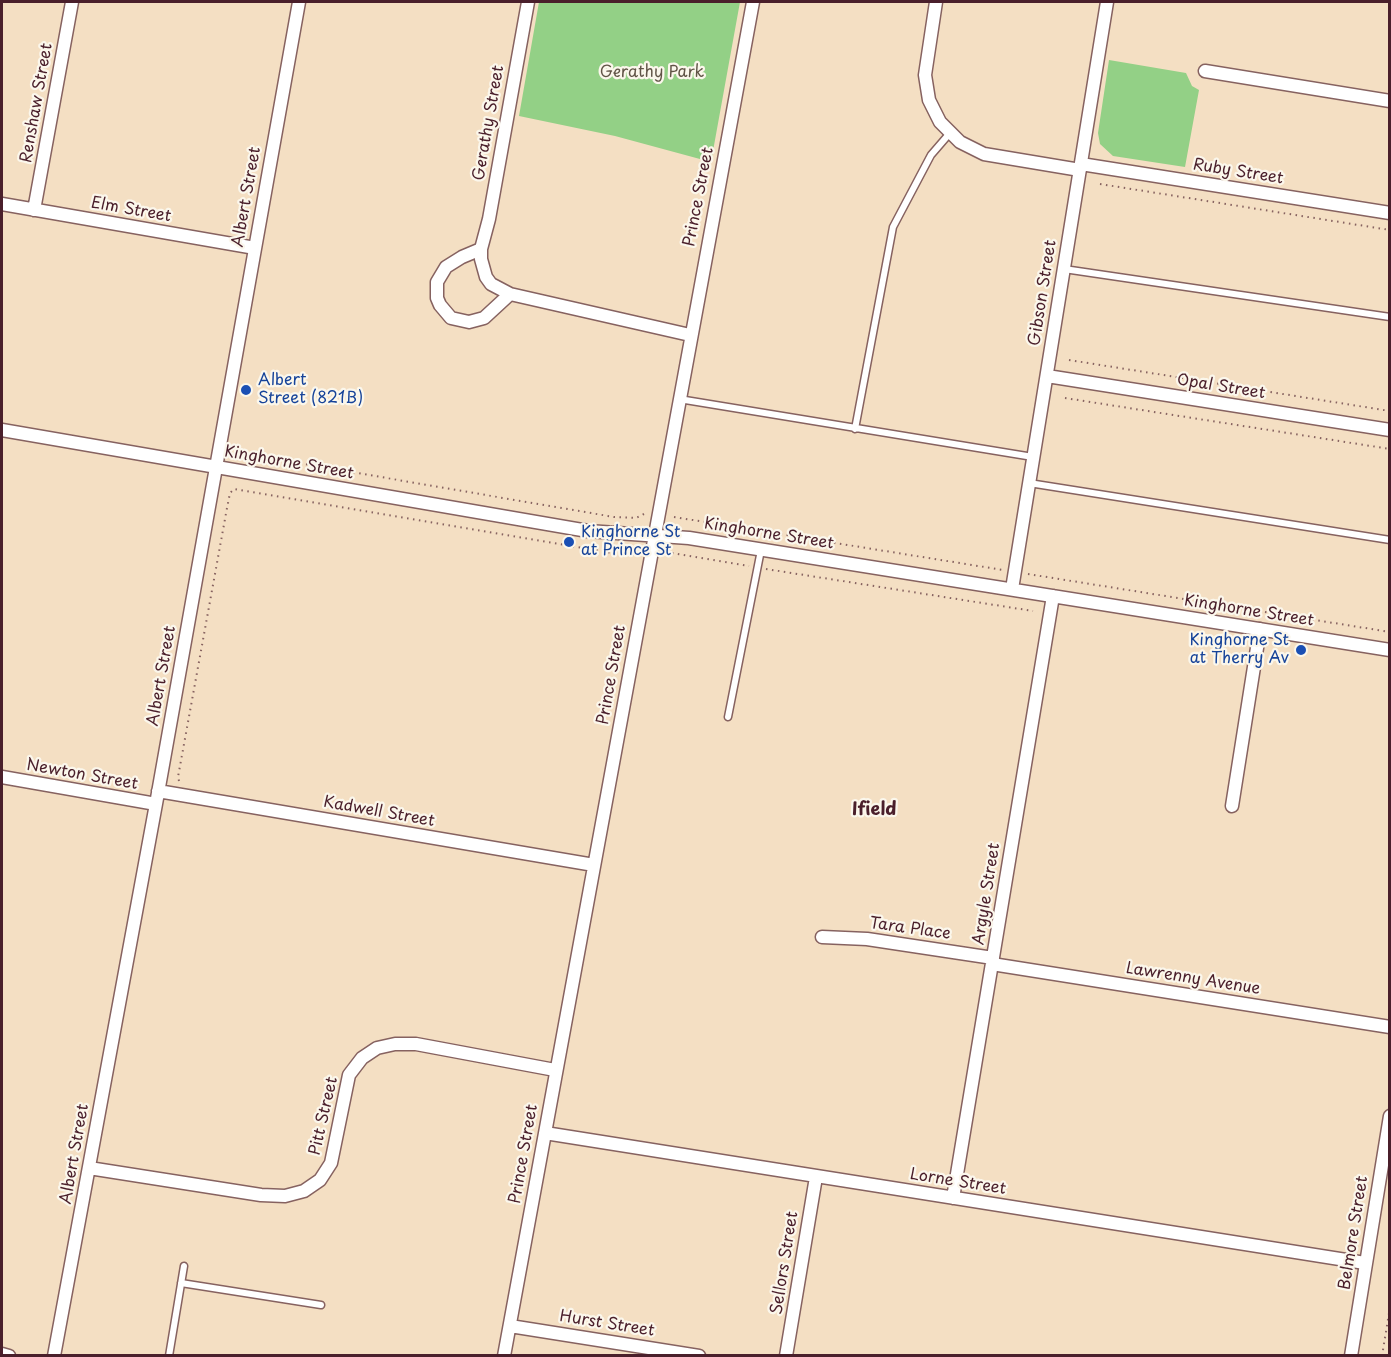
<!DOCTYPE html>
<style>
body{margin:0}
#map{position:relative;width:1391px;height:1357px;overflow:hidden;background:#f4dfc3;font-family:"Playpen Sans",sans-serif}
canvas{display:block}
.frame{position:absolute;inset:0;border:3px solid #4a1f2b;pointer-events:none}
</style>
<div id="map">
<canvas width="1391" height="1357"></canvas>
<div class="frame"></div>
</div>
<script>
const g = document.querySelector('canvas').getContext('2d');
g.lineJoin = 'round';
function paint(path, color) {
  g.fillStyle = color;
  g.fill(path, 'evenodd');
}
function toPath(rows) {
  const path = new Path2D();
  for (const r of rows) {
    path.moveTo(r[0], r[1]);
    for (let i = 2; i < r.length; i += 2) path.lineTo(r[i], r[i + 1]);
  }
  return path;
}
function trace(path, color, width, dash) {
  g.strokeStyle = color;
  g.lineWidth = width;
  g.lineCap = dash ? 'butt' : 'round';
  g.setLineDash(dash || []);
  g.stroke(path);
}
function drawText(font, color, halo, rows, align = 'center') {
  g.font = font + ' "Playpen Sans",sans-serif';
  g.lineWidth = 4.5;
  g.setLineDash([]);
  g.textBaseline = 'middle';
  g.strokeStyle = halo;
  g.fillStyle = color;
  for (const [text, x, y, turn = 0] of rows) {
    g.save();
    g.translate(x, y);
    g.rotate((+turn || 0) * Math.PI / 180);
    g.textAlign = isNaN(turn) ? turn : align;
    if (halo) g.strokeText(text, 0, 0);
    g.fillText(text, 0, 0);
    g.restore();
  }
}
const green = toPath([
 [539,2,740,2,711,162,615,136,519,116],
 [1109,60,1186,73,1192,86,1199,90,1185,167,1113,156,1100,144,1098,133]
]);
const path = toPath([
 [1100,184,1390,230],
 [1069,360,1390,411],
 [1065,398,1390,449],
 [235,452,614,517,636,518,646,513],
 [674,517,1003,570],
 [666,552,749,566],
 [766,569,1033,611],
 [1028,574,1390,632],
 [179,781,178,777,227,508,230,493,234,489,613,553,636,555],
 [1382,1356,1390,1307]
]);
const service = toPath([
 [1064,269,1390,317],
 [679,399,1033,457],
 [855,429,893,227,931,155,950,133],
 [1029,483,1390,540],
 [728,717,761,550],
 [181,1283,321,1305],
 [169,1356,184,1266]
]);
const minor = toPath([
 [528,2,489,219,481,249,481,259,486,277,491,284,510,294,690,335],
 [936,2,925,75,929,100,940,122,960,142,984,154,1080,170],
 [1205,71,1390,101],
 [1081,164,1390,213],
 [2,204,255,248],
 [34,210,72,2],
 [481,249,462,257,446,267,437,282,437,298,440,305,451,318,469,322,484,318,510,294],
 [1047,376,1390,430],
 [2,430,588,531,689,538,1390,650],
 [1012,589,1107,2],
 [2,777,156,804],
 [158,791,594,865],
 [1232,806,1260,629],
 [822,937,867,939,993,958],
 [992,964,1390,1027],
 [545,1133,1365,1263],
 [89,1168,261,1195,285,1196,304,1191,320,1180,331,1163,349,1075,362,1058,377,1048,395,1044,416,1044,555,1070],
 [953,1198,1053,596],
 [510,1326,699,1356],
 [2,1354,9,1356],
 [54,1356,156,804,299,2],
 [504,1356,753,2],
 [786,1356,816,1177],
 [1351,1356,1390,1116]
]);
const markers = [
 [246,390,6,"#1a4fb4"],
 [569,542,6,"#1a4fb4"],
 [1301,650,6,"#1a4fb4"]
];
const parkNames = [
 ["Gerathy Park",652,73]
];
const streetNames = [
 ["Renshaw Street",37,103,-80],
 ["Gerathy Street",489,123,-80],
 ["Ruby Street",1238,172,9],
 ["Albert Street",247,197,-80],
 ["Prince Street",699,197,-79],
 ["Elm Street",131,210,10],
 ["Gibson Street",1043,293,-81],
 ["Opal Street",1221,387,9],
 ["Kinghorne Street",289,463,10],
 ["Kinghorne Street",769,534,9],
 ["Kinghorne Street",1249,611,9],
 ["Prince Street",612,675,-80],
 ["Albert Street",162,676,-80],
 ["Newton Street",82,775,10],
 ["Kadwell Street",379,812,10],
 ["Argyle Street",987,894,-81],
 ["Tara Place",910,929,8],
 ["Lawrenny Avenue",1193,979,9],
 ["Pitt Street",324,1116,-77],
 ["Albert Street",75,1154,-80],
 ["Prince Street",524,1154,-80],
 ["Lorne Street",958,1182,9],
 ["Belmore Street",1354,1233,-81],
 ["Sellors Street",785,1263,-81],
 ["Hurst Street",607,1324,9]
];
const transitNames = [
 ["Albert",258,381],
 ["Street (821B)",258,399],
 ["Kinghorne St",581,533],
 ["at Prince St",581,551],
 ["Kinghorne St",1289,641,"right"],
 ["at Therry Av",1289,659,"right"]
];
const neighbourhoodNames = [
 ["Ifield",874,810]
];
paint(green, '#93d086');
trace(service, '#866260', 9);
trace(minor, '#866260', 15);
trace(path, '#866260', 2, [1.5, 4.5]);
trace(service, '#fff', 6);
trace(minor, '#fff', 12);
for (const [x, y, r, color] of markers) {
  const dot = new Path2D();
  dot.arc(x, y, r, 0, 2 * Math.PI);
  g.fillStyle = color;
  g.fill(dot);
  trace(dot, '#fbf7ec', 2);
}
drawText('16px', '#605446', '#fbf7ec', parkNames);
drawText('16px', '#4a1f2b', '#fbf7ec', streetNames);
drawText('16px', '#164399', '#fbf7ec', transitNames, 'left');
drawText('bold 18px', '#4a1f2b', '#fbf7ec', neighbourhoodNames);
</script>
